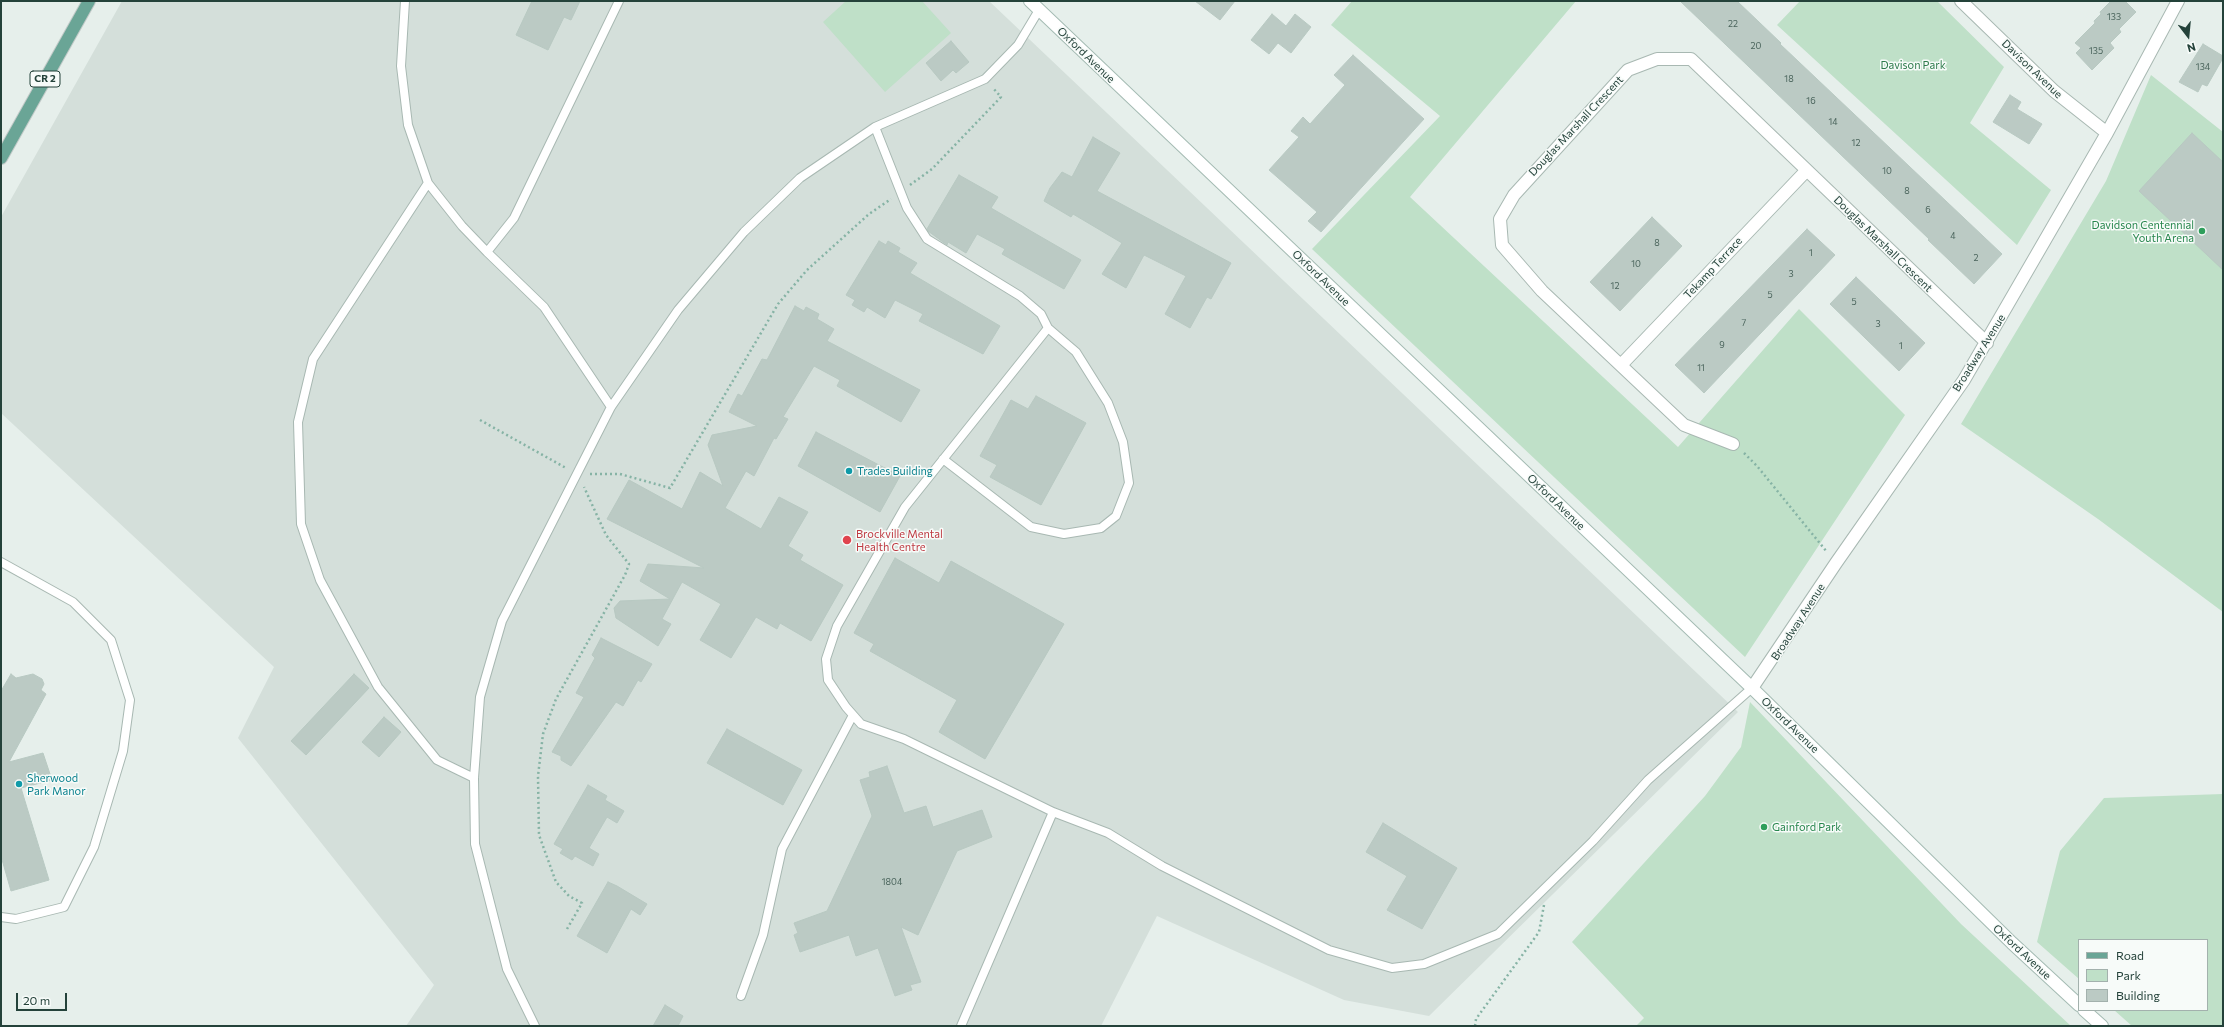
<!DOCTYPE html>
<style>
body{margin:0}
#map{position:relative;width:2224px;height:1027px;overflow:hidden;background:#e6efeb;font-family:Commissioner,sans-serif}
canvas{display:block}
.frame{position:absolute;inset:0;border:2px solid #24423a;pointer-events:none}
.legend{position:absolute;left:2078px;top:939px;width:130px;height:72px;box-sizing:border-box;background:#f7fbf9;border:1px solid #a3b1ad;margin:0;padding:5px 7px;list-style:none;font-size:12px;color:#24423a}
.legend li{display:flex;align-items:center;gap:8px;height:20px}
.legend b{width:20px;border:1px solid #a3b1ad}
.north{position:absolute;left:2168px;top:16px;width:40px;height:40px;-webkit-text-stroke:3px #f7fbf9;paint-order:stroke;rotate:164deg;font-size:11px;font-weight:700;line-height:16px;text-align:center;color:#24423a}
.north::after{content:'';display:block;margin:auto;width:14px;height:18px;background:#24423a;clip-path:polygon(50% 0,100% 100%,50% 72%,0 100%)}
.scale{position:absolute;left:16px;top:993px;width:51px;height:18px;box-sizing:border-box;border:2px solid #24423a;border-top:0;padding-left:5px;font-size:12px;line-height:14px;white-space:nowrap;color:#24423a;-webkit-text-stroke:3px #f7fbf9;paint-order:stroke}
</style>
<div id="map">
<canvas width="2224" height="1027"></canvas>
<div class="frame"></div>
<ul class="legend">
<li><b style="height:5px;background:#6aa596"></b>Road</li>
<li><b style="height:11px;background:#bfe0c8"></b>Park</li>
<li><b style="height:11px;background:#bbcac4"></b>Building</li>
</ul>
<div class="north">N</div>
<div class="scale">20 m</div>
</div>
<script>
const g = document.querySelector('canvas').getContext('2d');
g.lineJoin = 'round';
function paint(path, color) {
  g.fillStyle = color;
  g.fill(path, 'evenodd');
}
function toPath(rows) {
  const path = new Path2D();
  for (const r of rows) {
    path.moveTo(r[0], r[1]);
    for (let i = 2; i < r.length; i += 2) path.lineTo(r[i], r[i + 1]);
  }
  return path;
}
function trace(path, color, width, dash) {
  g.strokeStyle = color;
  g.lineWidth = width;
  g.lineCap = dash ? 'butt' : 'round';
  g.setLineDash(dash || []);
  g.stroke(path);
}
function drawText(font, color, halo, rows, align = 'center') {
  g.font = font + ' Commissioner,sans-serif';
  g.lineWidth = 3;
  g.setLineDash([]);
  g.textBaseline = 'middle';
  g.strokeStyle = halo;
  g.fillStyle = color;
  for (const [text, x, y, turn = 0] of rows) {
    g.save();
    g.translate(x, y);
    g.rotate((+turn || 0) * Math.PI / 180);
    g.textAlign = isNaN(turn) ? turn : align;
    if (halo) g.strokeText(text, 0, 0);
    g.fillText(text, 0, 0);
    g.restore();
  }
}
const built = toPath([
 [122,1,989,1,1738,712,1429,1016,1344,1000,1157,916,1101,1026,406,1026,434,985,238,738,274,667,1,413,1,217]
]);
const green = toPath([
 [846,1,922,1,951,33,885,92,823,22],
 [1352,1,1576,1,1410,197,1678,447,1799,309,1905,415,1745,657,1312,249,1440,116,1331,25],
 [1800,1,1937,1,2004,67,1970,123,2051,190,2017,245,1777,25],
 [2151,75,2223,132,2223,612,2098,519,1961,424,2106,181],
 [1750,702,1961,924,2071,1026,1636,1026,1644,1018,1572,942,1705,796,1741,747],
 [2223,794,2223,1026,2132,1026,2114,1010,2207,1010,2207,940,2079,940,2079,979,2037,942,2060,851,2104,798]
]);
const building = toPath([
 [532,1,580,1,571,20,564,17,548,50,516,35,532,1],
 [1195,1,1235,1,1220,20,1195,1],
 [1680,1,1737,1,1781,43,1780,44,2002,254,1974,284,1928,240,1929,239,1680,1],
 [2111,1,2125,1,2136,12,2119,29,2121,32,2110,43,2114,48,2092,70,2076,53,2081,48,2075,43,2095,23,2094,21,2101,14,2100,12,2111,1],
 [1272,14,1286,26,1295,14,1311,27,1291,53,1278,43,1269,54,1251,40,1272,14],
 [951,41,969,62,956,73,953,70,941,81,926,63,951,41],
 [2203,44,2223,56,2223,58,2207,86,2202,84,2198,92,2179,82,2203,44],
 [1353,55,1424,119,1321,232,1308,221,1317,212,1269,170,1299,137,1291,131,1303,117,1310,124,1345,85,1334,75,1353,55],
 [2010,95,2021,102,2017,109,2042,124,2029,144,1993,122,2010,95],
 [2192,133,2223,162,2223,270,2139,191,2192,133],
 [1093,137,1120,153,1097,191,1231,263,1211,299,1207,297,1190,328,1165,314,1186,276,1144,255,1126,288,1102,274,1122,243,1073,214,1071,217,1044,201,1050,188,1062,172,1072,177,1093,137],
 [959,175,998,197,991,208,1081,260,1064,289,1002,254,1005,249,977,234,966,253,948,242,947,245,928,231,927,229,959,175],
 [1652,217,1682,246,1620,311,1590,282,1652,217],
 [1807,229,1835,255,1704,393,1675,365,1807,229],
 [879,241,886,245,888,241,900,248,898,252,917,263,910,273,1000,326,983,354,919,321,923,314,895,300,885,318,867,307,864,312,852,305,855,300,846,295,879,241],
 [1856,277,1925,343,1899,371,1830,304,1856,277],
 [795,306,804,311,806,307,819,314,817,319,834,329,827,341,920,390,901,422,837,386,840,380,814,366,783,417,788,419,776,439,774,438,754,476,746,471,725,508,761,529,779,497,808,512,788,546,803,555,800,560,843,585,811,641,780,623,777,629,756,617,731,658,700,640,721,604,682,582,662,619,671,624,658,646,616,618,614,608,620,601,670,599,640,581,648,564,704,568,607,519,629,480,682,509,700,472,723,486,708,445,712,435,757,426,729,412,738,394,742,396,762,359,767,360,795,306],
 [1036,396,1086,423,1041,505,990,477,997,465,980,456,1011,400,1028,409,1036,396],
 [816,432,900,476,880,512,798,466,816,432],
 [895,558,939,583,951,561,1064,624,985,759,939,732,957,700,870,651,874,644,854,633,895,558],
 [601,638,652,664,641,682,638,680,623,706,616,702,571,766,561,760,561,756,552,752,584,697,576,693,595,658,592,655,601,638],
 [11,674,16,678,33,674,42,679,44,684,41,690,46,694,9,762,43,753,52,780,21,788,49,880,11,891,1,856,1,691,11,674],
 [354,674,369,688,306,755,291,741,354,674],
 [384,717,401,732,379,757,362,742,384,717],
 [727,729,802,770,783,805,707,763,727,729],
 [887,766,904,813,926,806,933,827,982,810,992,837,957,851,918,935,901,927,921,982,910,985,912,990,895,996,878,948,856,956,849,935,800,952,794,935,798,933,794,923,827,911,872,816,860,780,870,777,869,772,887,766],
 [588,785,607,796,605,800,624,811,617,823,607,817,589,848,599,854,593,866,575,856,572,860,560,853,563,849,554,844,588,785],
 [1383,823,1457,868,1422,929,1387,910,1407,876,1366,852,1383,823],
 [608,882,617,886,647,904,640,915,631,909,607,953,577,936,608,882],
 [665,1005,683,1016,678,1026,653,1026,665,1005]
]);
const path = toPath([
 [910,185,932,169,1001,97,993,88],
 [480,420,566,468],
 [1744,453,1757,466,1827,552],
 [590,474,620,474,670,488,778,304,807,270,869,214,891,199],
 [567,929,582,903,569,896,556,882,539,835,538,776,543,734,556,699,625,575,629,564,606,535,584,487],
 [1475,1026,1476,1019,1539,932,1544,905]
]);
const lane = toPath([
 [405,1,401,66,408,125,428,183,462,226,487,252,544,307,611,407],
 [875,127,907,208,927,239,1020,296,1041,314,1048,328,905,507,837,626,826,659,828,680,846,707,861,724,904,739,1053,812,1108,833,1162,866,1329,950,1392,968,1424,964,1498,934,1593,841,1648,780,1752,688],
 [428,183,313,359,298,422,301,524,320,580,378,687,437,760,474,778],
 [487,252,514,218,619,1],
 [943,459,1031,527,1064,534,1101,528,1116,516,1129,483,1123,442,1108,403,1076,352,1048,328],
 [1,562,73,602,111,640,130,700,123,751,94,847,64,907,16,919,1,917],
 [741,996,763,935,782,849,853,715],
 [535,1026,507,969,475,844,474,778,480,697,502,621,611,407,678,310,744,232,800,178,875,127,985,79,1018,45,1039,10],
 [961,1026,1053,812]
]);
const street = toPath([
 [1961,1,2054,91,2107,133],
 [1621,365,1806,171],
 [1733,444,1684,425,1542,291,1502,245,1500,219,1514,195,1628,70,1657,59,1691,59,1987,343],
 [1752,688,1836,563,1964,380,2107,133,2178,1]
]);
const secondary = toPath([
 [1030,1,1752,688,2012,943,2079,1005],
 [2084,1010,2102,1026]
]);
const primary = toPath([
 [1,158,89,1]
]);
const markers = [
 [2202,231,4,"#2e9e5b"],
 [849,471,4,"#0f9aa8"],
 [847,540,5,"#e0444e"],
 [19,784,4,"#0f9aa8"],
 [1764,827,4,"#2e9e5b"]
];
const numberNames = [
 ["133",2114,17],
 ["22",1733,24],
 ["20",1756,46],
 ["135",2096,51],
 ["134",2203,67],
 ["18",1789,79],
 ["16",1811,101],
 ["14",1833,122],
 ["12",1856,143],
 ["10",1887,171],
 ["8",1907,191],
 ["6",1928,210],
 ["4",1953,236],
 ["8",1657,243],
 ["1",1811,253],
 ["2",1976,258],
 ["10",1636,264],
 ["3",1791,274],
 ["12",1615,286],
 ["5",1770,295],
 ["5",1854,302],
 ["7",1744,323],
 ["3",1878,324],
 ["9",1722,345],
 ["1",1901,346],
 ["11",1701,368],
 ["1804",892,882]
];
const shields = [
 [45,79,30]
];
const shieldNames = [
 ["CR 2",45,79]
];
const streetNames = [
 ["Oxford Avenue",1086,55,44],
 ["Davison Avenue",2032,69,44],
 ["Douglas Marshall Crescent",1576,126,-47],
 ["Douglas Marshall Crescent",1883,244,44],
 ["Tekamp Terrace",1713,268,-47],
 ["Oxford Avenue",1321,278,44],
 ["Broadway Avenue",1979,353,-58],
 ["Oxford Avenue",1556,502,44],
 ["Broadway Avenue",1798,622,-57],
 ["Oxford Avenue",1790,725,44],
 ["Oxford Avenue",2022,952,43]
];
const parkNames = [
 ["Davison Park",1913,65]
];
const leisureNames = [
 ["Davidson Centennial",2194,225],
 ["Youth Arena",2194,238],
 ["Gainford Park",1772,827,"left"]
];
const cultureNames = [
 ["Trades Building",857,471],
 ["Sherwood",27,778],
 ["Park Manor",27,791]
];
const healthNames = [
 ["Brockville Mental",856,534],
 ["Health Centre",856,547]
];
paint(built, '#d4dfda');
paint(green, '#bfe0c8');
paint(building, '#bbcac4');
trace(building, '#b8c9c2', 1);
trace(lane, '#a8b8b2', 10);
trace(street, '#a8b8b2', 14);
trace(secondary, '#a4bbb3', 14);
trace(primary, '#c2cac8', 14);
trace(path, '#86b3a5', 2.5, [2, 3]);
trace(lane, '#fff', 8);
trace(street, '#fff', 12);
trace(secondary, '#fff', 12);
trace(primary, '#6aa596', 12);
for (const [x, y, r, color] of markers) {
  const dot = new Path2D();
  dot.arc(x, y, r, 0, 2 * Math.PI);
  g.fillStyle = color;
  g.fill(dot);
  trace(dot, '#f7fbf9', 1.5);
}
drawText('9px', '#4a645c', null, numberNames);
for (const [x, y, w] of shields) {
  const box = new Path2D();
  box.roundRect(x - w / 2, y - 8, w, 16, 3);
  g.fillStyle = '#f7fbf9';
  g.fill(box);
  trace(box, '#24423a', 1);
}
drawText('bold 10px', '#24423a', null, shieldNames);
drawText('11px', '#24423a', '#f7fbf9', streetNames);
drawText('11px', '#2d7a4b', '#f7fbf9', parkNames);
drawText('11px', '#27864d', '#f7fbf9', leisureNames, 'right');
drawText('11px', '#0d838f', '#f7fbf9', cultureNames, 'left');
drawText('11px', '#be3a42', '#f7fbf9', healthNames, 'left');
</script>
